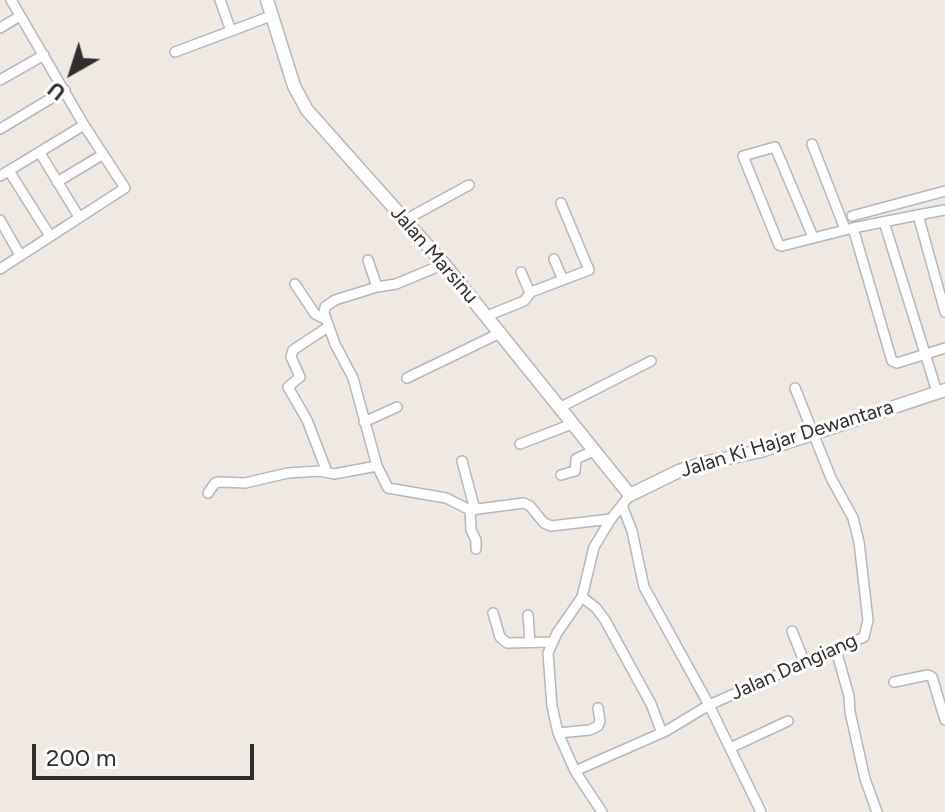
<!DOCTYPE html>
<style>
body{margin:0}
#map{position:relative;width:945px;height:812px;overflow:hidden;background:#efe9e1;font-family:Figtree,sans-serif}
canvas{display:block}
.north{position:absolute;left:32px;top:32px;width:80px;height:80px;-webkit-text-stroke:6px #fff;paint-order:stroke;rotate:219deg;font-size:22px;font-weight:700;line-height:32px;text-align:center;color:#2e2e2e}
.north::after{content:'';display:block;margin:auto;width:28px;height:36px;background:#2e2e2e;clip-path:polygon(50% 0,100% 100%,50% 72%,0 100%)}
.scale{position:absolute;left:32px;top:744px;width:222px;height:36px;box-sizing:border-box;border:4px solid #2e2e2e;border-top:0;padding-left:10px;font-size:24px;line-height:28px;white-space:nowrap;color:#2e2e2e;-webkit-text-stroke:6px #fff;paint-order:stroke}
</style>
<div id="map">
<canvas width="945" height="812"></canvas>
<div class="north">U</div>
<div class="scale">200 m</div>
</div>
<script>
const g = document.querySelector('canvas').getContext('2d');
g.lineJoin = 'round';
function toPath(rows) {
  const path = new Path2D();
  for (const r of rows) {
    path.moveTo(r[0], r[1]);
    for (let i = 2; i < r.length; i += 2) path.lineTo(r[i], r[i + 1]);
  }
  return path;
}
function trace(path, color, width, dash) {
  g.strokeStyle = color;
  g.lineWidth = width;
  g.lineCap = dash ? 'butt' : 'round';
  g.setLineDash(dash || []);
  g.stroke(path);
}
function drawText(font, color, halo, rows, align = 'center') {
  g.font = font + ' Figtree,sans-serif';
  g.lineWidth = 6;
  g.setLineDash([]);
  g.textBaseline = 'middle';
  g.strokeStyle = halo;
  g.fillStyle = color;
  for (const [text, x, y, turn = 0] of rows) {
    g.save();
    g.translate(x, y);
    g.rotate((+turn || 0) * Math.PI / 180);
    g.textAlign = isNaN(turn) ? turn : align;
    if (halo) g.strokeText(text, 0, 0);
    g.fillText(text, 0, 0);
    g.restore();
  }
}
const street = toPath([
 [220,0,231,31],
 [0,28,20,16],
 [175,52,271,16],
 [0,80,44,55],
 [0,129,65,90],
 [812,144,845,229],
 [40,153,79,217],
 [9,171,50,236],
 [0,176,84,125],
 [57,182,102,155],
 [918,215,945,210],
 [852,216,945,191],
 [0,220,20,255],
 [405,220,469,185],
 [884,222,937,392],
 [813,237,775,147,743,156,779,245,782,246,853,228],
 [554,259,563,280],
 [368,260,377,287,396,284,444,264],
 [0,269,125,188,84,125,11,0],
 [521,272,530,293],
 [295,284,315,314,325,319],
 [377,287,335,300,325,307,324,313,335,344,353,378,377,466,388,488,446,498,470,510,524,503,530,506,544,523,551,526,611,519],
 [945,312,918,215,853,228,892,361,897,363,945,348],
 [487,316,524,301,531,292,589,270,561,203],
 [407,378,500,333],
 [559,408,651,361],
 [364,422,397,407],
 [520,444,572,424],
 [462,461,475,510],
 [327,472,307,420,288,387,300,377,291,357,293,350,328,327],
 [561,475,575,471,576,459,593,451],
 [208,493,215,483,220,482,245,483,288,473,320,471,334,474,377,466],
 [622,505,632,531,644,587,709,705,761,812],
 [470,510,471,530,476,540,476,549],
 [582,597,596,608,605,620,651,704,662,733],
 [493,613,500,637,507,643,551,642],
 [528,615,530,642],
 [792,631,804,661],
 [836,650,849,696,850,712,865,779,877,812],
 [894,682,928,675,932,677,945,720],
 [558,733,590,730,598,726,600,721,598,708],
 [730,748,788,721],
 [575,771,666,731,709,705,864,637,868,620,859,542,853,518,831,478,795,388],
 [602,812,575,771,558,733,552,706,548,653,557,633,582,597,594,547,611,519,630,495]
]);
const secondary = toPath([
 [267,0,294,86,307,110,444,264,630,495,679,471,704,463,761,451,945,390]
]);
const streetNames = [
 ["Jalan Marsinu",434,255,49],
 ["Jalan Ki Hajar Dewantara",787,439,-17],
 ["Jalan Dangiang",794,667,-24]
];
trace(street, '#b4b7c1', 12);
trace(secondary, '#b4b7c1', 15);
trace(street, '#fff', 9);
trace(secondary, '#fff', 12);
drawText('20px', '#2e2e2e', '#fff', streetNames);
</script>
